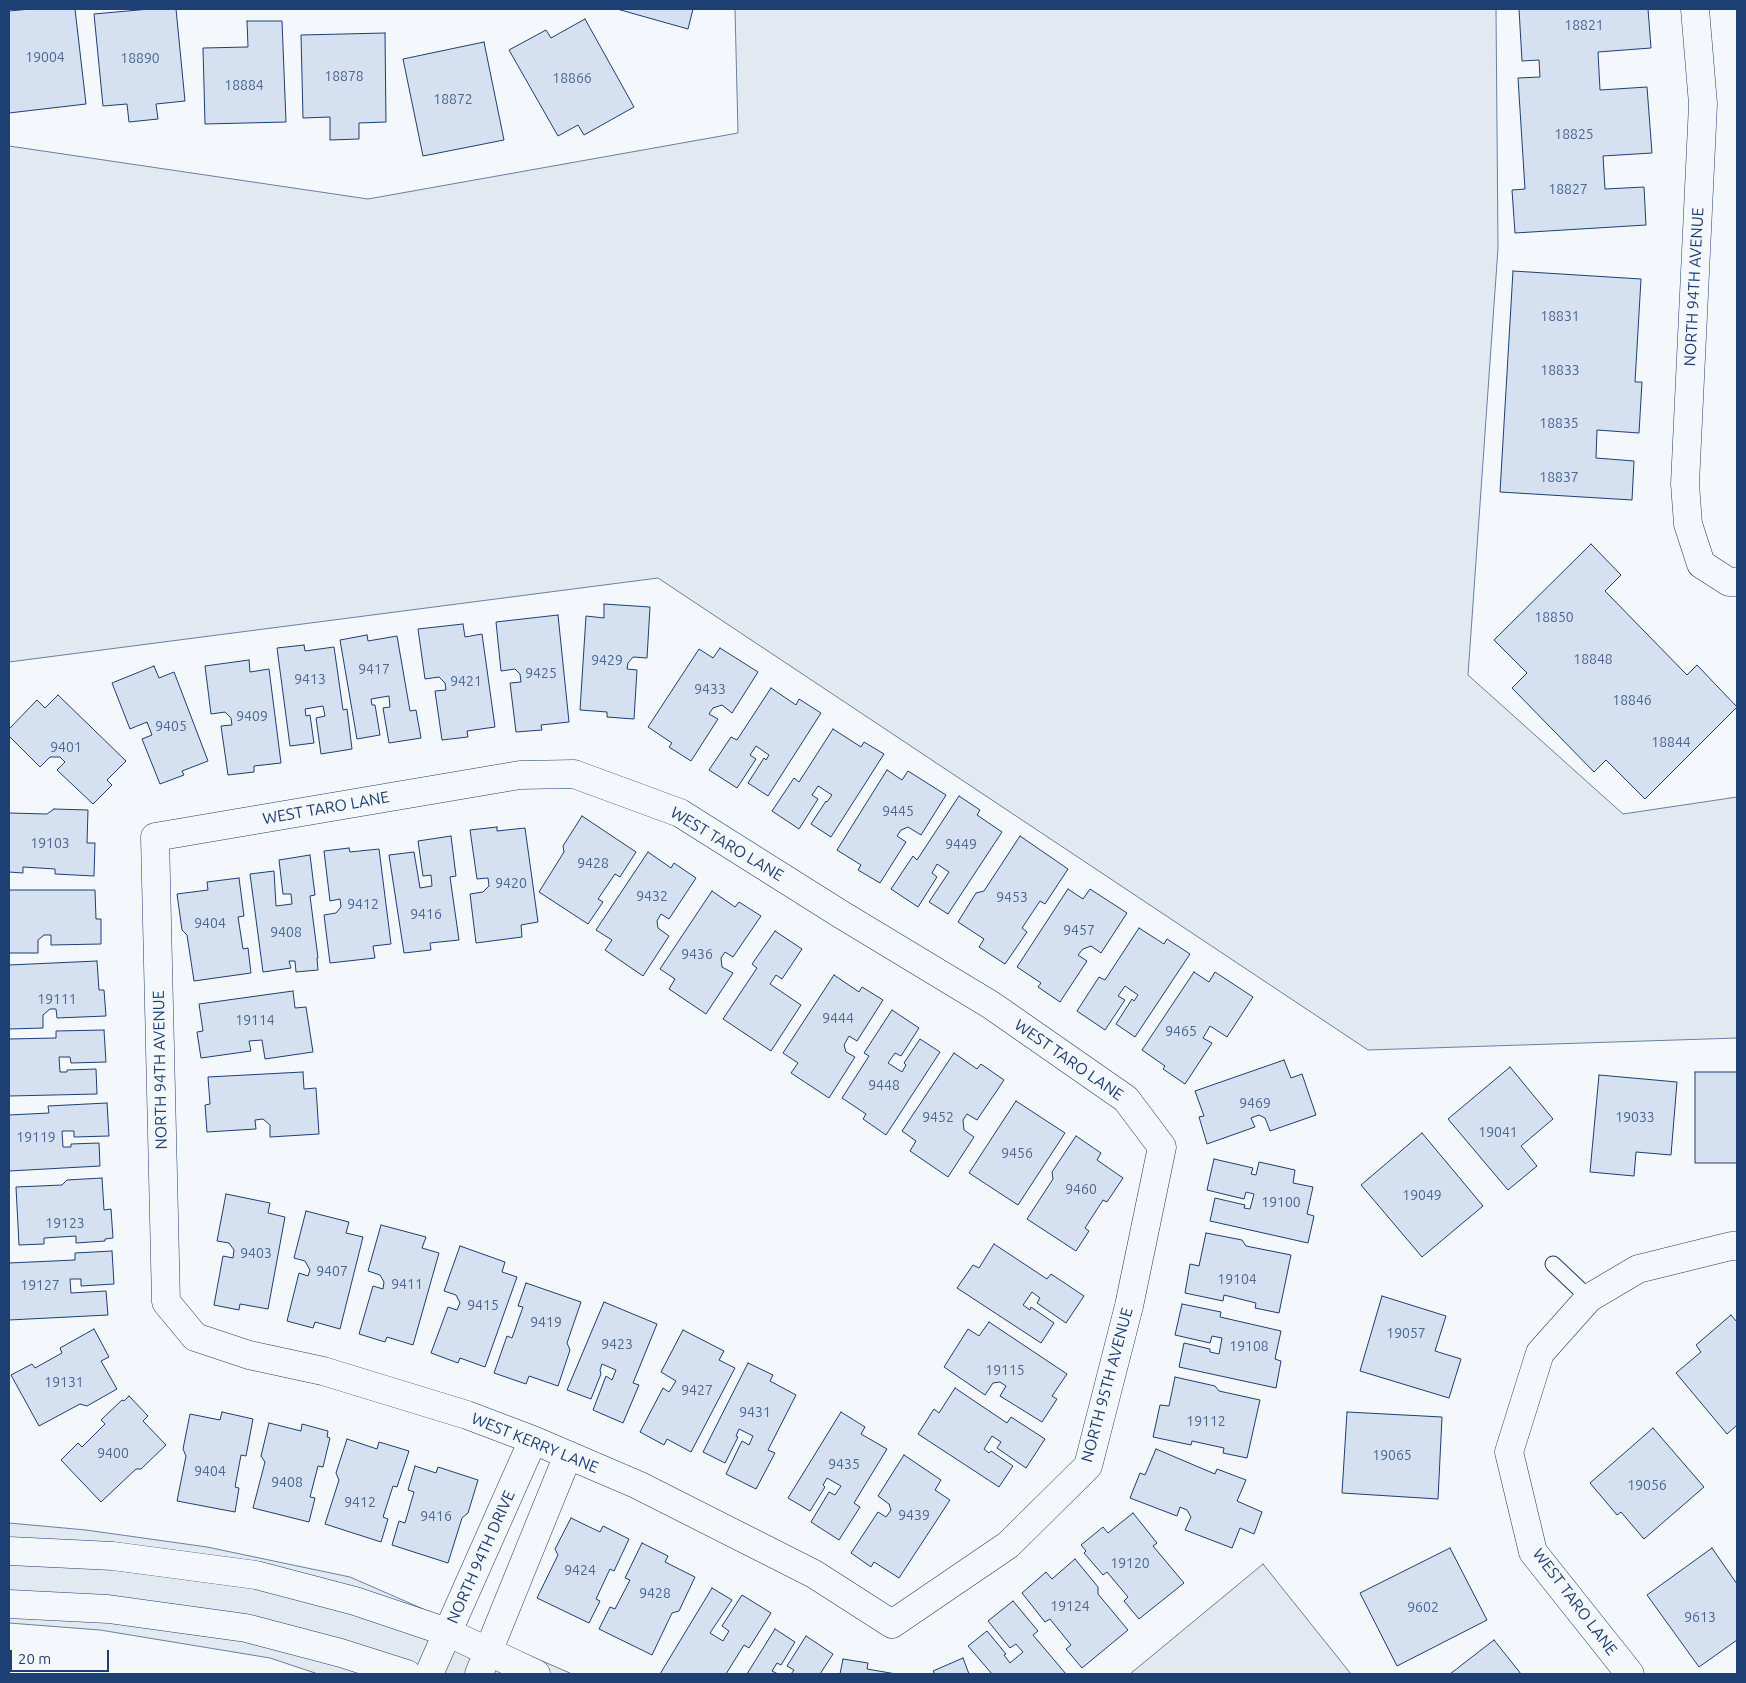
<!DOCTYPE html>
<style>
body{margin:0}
#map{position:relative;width:1746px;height:1683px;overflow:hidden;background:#f4f7fb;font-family:Ubuntu,sans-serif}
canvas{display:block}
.frame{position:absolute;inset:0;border:10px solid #1d3f73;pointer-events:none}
.scale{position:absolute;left:10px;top:1650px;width:99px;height:22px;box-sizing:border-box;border:2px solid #1d3f73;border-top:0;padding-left:6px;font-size:15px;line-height:18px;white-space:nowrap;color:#1d3f73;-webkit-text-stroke:4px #f4f7fb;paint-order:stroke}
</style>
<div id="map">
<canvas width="1746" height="1683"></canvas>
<div class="frame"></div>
<div class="scale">20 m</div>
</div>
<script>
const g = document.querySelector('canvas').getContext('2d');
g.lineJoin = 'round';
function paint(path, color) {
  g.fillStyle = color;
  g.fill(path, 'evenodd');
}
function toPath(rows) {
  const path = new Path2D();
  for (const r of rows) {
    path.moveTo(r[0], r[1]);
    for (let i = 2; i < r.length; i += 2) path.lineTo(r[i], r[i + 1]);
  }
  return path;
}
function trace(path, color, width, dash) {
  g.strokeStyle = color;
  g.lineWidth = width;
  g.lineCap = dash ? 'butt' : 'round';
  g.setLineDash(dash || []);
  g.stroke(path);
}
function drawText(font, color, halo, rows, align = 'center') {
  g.font = font + ' Ubuntu,sans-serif';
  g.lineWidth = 4;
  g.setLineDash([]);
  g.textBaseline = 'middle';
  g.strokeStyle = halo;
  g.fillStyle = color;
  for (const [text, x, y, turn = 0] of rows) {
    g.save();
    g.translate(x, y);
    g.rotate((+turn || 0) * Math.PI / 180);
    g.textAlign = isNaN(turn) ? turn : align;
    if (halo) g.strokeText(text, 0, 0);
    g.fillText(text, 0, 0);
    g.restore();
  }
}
const green = toPath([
 [735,9,1496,9,1498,248,1468,675,1623,814,1737,797,1737,1038,1368,1050,658,578,9,662,9,146,368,199,738,133,735,9],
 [9,1523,86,1530,207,1547,350,1577,572,1674,318,1674,270,1658,100,1630,9,1623,9,1523],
 [1263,1564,1351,1674,1130,1674,1263,1564]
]);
const building = toPath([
 [31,9,75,9,86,104,9,113,9,11,31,9],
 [150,9,176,9,185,101,156,104,158,119,129,122,127,104,103,106,94,14,150,9],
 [617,9,693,9,688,29,617,9],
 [1519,9,1648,9,1651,48,1598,52,1600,90,1647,87,1652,153,1603,156,1605,189,1644,187,1646,225,1515,233,1512,190,1525,189,1518,78,1540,77,1539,60,1522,61,1519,9],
 [585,19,634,107,584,135,578,125,558,136,509,50,546,30,551,38,585,19],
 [247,21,282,21,286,122,205,124,203,48,248,47,247,21],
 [385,33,386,122,359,123,359,139,330,140,330,117,303,118,301,35,385,33],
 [484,42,504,140,423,156,403,59,484,42],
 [1513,271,1641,279,1635,382,1642,382,1639,433,1597,430,1596,458,1634,461,1632,500,1500,492,1513,271],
 [1591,544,1621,575,1605,591,1687,675,1697,665,1737,707,1645,799,1606,760,1594,772,1512,688,1527,673,1494,640,1591,544],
 [604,604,650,607,647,658,633,657,628,663,627,669,637,670,634,719,607,717,607,712,580,710,586,616,604,618,604,604],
 [558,615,569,722,541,725,542,730,516,732,510,683,521,682,520,674,515,669,501,671,496,622,558,615],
 [463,624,465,637,482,634,495,727,467,731,468,737,442,740,435,691,446,690,445,683,439,677,425,679,418,629,463,624],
 [367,635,368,641,397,636,410,711,416,710,421,738,389,743,383,708,390,707,389,696,371,699,372,705,375,705,380,735,357,739,340,640,367,635],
 [304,645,305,651,334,647,343,710,347,709,352,749,321,754,316,718,325,716,323,706,305,709,306,716,310,715,314,743,290,746,277,648,304,645],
 [720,648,758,672,732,713,722,705,713,708,709,714,718,719,691,761,669,747,672,743,648,727,699,649,713,658,720,648],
 [249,660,250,672,269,669,281,763,254,766,254,772,228,775,221,726,232,725,231,718,225,712,211,714,205,666,249,660],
 [154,666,159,678,174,672,208,761,182,771,184,775,160,784,142,739,152,735,147,722,130,729,112,683,154,666],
 [771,688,796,705,799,699,821,713,768,796,748,783,764,758,766,760,769,755,756,746,750,755,756,759,737,788,709,770,731,737,737,740,771,688],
 [58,695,126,761,107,780,112,785,93,804,57,770,65,762,60,757,50,757,40,767,9,736,9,729,37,700,45,708,58,695],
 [833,729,861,747,864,742,884,754,831,837,811,824,826,801,827,802,832,795,818,786,812,795,818,799,799,829,772,811,794,778,799,782,833,729],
 [887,770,902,780,908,771,946,795,921,835,908,827,901,830,897,836,906,842,880,883,858,870,861,865,837,850,887,770],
 [959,796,980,810,977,815,1002,832,948,914,929,902,949,872,937,864,932,873,937,877,918,907,891,889,913,856,917,860,959,796],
 [54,809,88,810,87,843,95,843,94,876,55,874,55,869,23,867,23,873,9,872,9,813,47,814,54,809],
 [582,816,636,852,620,877,615,874,598,899,603,902,588,924,539,892,564,852,563,846,582,816],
 [497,827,497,831,525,828,538,922,521,925,522,937,476,943,470,894,483,892,489,886,488,878,477,879,470,830,497,827],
 [451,836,456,876,450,877,459,940,430,943,431,950,404,953,389,855,414,852,420,888,432,886,431,875,423,876,418,841,451,836],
 [1020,836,1068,869,1045,904,1040,901,1022,928,1027,932,1005,964,979,947,984,939,958,922,976,893,984,891,1020,836],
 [349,848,350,852,379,849,391,944,373,946,375,958,330,963,324,915,336,913,341,907,340,899,330,901,324,851,349,848],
 [648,852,671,868,674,863,696,878,669,919,661,914,657,921,658,928,669,936,643,976,605,950,612,940,596,930,648,852],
 [310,855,315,895,310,896,318,958,317,958,318,970,296,972,295,961,289,961,291,968,263,972,250,874,274,871,276,906,292,904,291,894,283,894,279,860,310,855],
 [239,878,244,916,238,917,243,949,248,948,251,973,194,981,187,935,182,930,177,894,208,890,207,882,239,878],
 [1068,889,1083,899,1090,889,1127,913,1101,953,1091,946,1083,949,1078,955,1087,961,1060,1002,1038,987,1041,983,1017,967,1068,889],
 [9,890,95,890,96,919,101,919,101,944,51,945,51,935,44,935,38,940,38,953,9,953,9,890],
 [712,891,735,907,739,902,761,916,733,957,725,952,721,958,722,967,733,973,706,1014,669,989,675,979,660,969,712,891],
 [1139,928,1164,944,1167,939,1190,954,1135,1037,1116,1024,1132,999,1134,1001,1138,995,1125,986,1118,996,1125,1000,1105,1030,1077,1011,1099,977,1105,980,1139,928],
 [775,931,802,949,782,979,776,975,770,984,801,1005,771,1051,723,1019,757,968,752,964,775,931],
 [97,961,99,990,104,990,106,1016,57,1018,56,1009,50,1009,43,1015,43,1028,9,1029,9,965,97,961],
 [1194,972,1209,982,1215,972,1253,997,1227,1037,1210,1026,1203,1038,1212,1043,1185,1084,1163,1069,1165,1066,1142,1050,1194,972],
 [834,975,859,992,862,987,883,1000,857,1041,849,1036,844,1045,846,1052,855,1057,829,1098,791,1073,798,1063,783,1053,834,975],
 [293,991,295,1008,306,1007,313,1052,265,1059,262,1040,249,1041,251,1051,201,1058,197,1032,203,1031,199,1004,293,991],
 [892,1010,919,1028,901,1056,895,1053,888,1063,902,1072,906,1065,904,1063,920,1039,940,1052,886,1135,863,1119,866,1114,842,1098,869,1056,864,1053,892,1010],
 [104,1030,106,1062,71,1063,70,1057,59,1057,60,1072,67,1072,67,1070,96,1069,97,1094,9,1096,9,1039,56,1038,56,1031,104,1030],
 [954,1053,977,1069,981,1064,1004,1080,977,1120,967,1114,963,1120,964,1130,974,1137,948,1177,910,1151,916,1141,902,1131,954,1053],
 [1284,1060,1291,1078,1302,1074,1316,1115,1270,1131,1265,1118,1259,1115,1251,1118,1255,1127,1207,1144,1199,1117,1204,1116,1195,1091,1284,1060],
 [1510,1067,1553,1119,1521,1146,1537,1166,1508,1190,1448,1119,1510,1067],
 [303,1072,304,1089,316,1088,319,1134,270,1137,270,1125,263,1119,255,1120,256,1129,207,1132,205,1105,210,1104,208,1077,303,1072],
 [1695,1072,1737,1072,1737,1163,1695,1163,1695,1072],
 [1599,1075,1677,1082,1671,1155,1636,1152,1634,1176,1590,1172,1599,1075],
 [1016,1101,1065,1133,1018,1205,969,1173,1016,1101],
 [107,1103,109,1136,74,1137,74,1131,62,1131,63,1147,71,1147,71,1144,99,1143,100,1166,9,1171,9,1115,49,1113,48,1106,107,1103],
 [1422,1133,1483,1206,1422,1257,1361,1185,1422,1133],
 [1076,1136,1101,1153,1097,1160,1123,1178,1107,1202,1103,1200,1085,1228,1089,1231,1076,1251,1027,1219,1053,1179,1052,1172,1076,1136],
 [1214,1159,1253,1168,1251,1174,1256,1175,1259,1162,1295,1170,1293,1183,1313,1187,1307,1214,1314,1216,1308,1243,1210,1221,1215,1198,1245,1205,1244,1208,1250,1209,1254,1194,1246,1192,1244,1199,1207,1190,1214,1159],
 [102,1178,104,1210,111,1209,113,1238,105,1239,105,1241,76,1243,76,1236,44,1238,44,1244,19,1245,16,1187,62,1185,67,1180,102,1178],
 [226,1194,270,1203,268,1213,285,1217,268,1309,240,1304,239,1310,214,1305,223,1256,233,1258,234,1250,229,1243,217,1241,226,1194],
 [306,1211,349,1222,346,1233,363,1237,340,1329,315,1322,313,1328,287,1321,299,1273,308,1276,310,1270,305,1261,294,1258,306,1211],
 [381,1225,426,1237,422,1248,439,1253,413,1345,387,1337,385,1342,359,1334,373,1286,383,1289,384,1282,380,1275,368,1271,381,1225],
 [1206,1233,1242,1240,1246,1246,1291,1255,1279,1313,1255,1308,1256,1303,1224,1295,1223,1301,1185,1293,1190,1264,1199,1266,1206,1233],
 [994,1244,1047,1279,1051,1274,1084,1296,1066,1323,1037,1303,1040,1298,1032,1292,1023,1305,1030,1310,1031,1307,1054,1323,1041,1343,957,1288,973,1265,979,1268,994,1244],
 [460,1246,505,1262,502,1272,517,1277,485,1367,460,1358,458,1363,431,1353,448,1307,457,1310,460,1303,456,1295,444,1291,460,1246],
 [112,1251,114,1284,81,1286,81,1279,70,1279,71,1293,106,1291,108,1315,9,1320,9,1263,75,1260,75,1253,112,1251],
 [526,1283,581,1302,567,1343,570,1350,558,1386,529,1376,526,1384,494,1373,507,1336,512,1338,523,1307,518,1306,526,1283],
 [1382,1296,1446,1316,1435,1351,1461,1359,1449,1398,1360,1371,1382,1296],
 [604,1302,657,1324,633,1383,639,1385,623,1423,593,1410,606,1376,612,1380,616,1370,602,1364,600,1370,601,1374,591,1399,567,1390,604,1302],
 [1182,1304,1221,1312,1220,1317,1281,1331,1275,1359,1281,1361,1276,1388,1179,1367,1184,1343,1210,1349,1210,1352,1219,1354,1222,1338,1212,1336,1210,1343,1175,1335,1182,1304],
 [1731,1315,1737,1322,1737,1425,1727,1434,1676,1373,1701,1352,1696,1345,1731,1315],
 [989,1322,1067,1374,1052,1396,1057,1399,1042,1422,1000,1396,1006,1386,1000,1382,993,1383,985,1395,944,1367,968,1329,979,1336,989,1322],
 [94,1329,109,1357,101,1361,117,1389,87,1406,80,1404,39,1426,11,1375,32,1364,35,1368,62,1353,60,1348,94,1329],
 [683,1330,724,1351,719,1360,735,1368,691,1452,667,1439,664,1445,640,1432,663,1388,669,1392,676,1381,661,1372,683,1330],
 [748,1363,773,1375,770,1381,796,1395,768,1450,775,1453,756,1489,726,1474,742,1441,749,1445,753,1436,739,1429,736,1436,738,1437,725,1463,703,1452,748,1363],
 [1175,1377,1215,1386,1219,1391,1260,1400,1247,1458,1223,1453,1224,1448,1192,1441,1191,1445,1153,1437,1160,1405,1169,1406,1175,1377],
 [955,1388,1007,1423,1011,1417,1045,1439,1026,1468,997,1448,1001,1442,992,1436,984,1449,989,1453,991,1451,1013,1466,999,1487,918,1434,934,1409,939,1413,955,1388],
 [129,1396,148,1416,143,1421,166,1445,141,1469,136,1469,101,1502,61,1460,78,1443,82,1447,105,1424,101,1420,122,1400,124,1401,129,1396],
 [222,1412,253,1419,246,1456,241,1455,235,1487,239,1488,235,1512,177,1501,186,1456,183,1449,190,1414,220,1420,222,1412],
 [841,1412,865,1427,861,1434,887,1449,854,1503,860,1507,839,1540,811,1522,829,1492,835,1495,841,1486,827,1478,823,1485,825,1487,810,1511,788,1498,841,1412],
 [1347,1412,1442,1417,1438,1499,1342,1493,1347,1412],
 [269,1423,301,1431,302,1424,328,1431,327,1437,330,1438,323,1467,318,1466,310,1497,315,1498,309,1522,253,1508,265,1462,261,1456,269,1423],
 [1653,1428,1704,1487,1644,1539,1621,1512,1617,1515,1590,1483,1653,1428],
 [347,1439,377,1449,379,1442,409,1451,397,1487,393,1486,383,1517,388,1519,381,1542,325,1524,339,1480,336,1473,347,1439],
 [1156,1449,1215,1474,1217,1469,1246,1480,1237,1501,1262,1512,1254,1534,1240,1528,1232,1548,1185,1530,1191,1517,1187,1510,1180,1507,1177,1516,1130,1498,1140,1473,1145,1475,1156,1449],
 [904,1455,941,1480,935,1490,950,1500,899,1578,874,1562,871,1567,851,1553,878,1512,886,1517,891,1510,889,1504,878,1496,904,1455],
 [415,1466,436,1473,438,1467,478,1480,468,1513,462,1518,448,1563,392,1545,399,1521,405,1523,414,1492,408,1490,415,1466],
 [1133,1513,1157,1543,1153,1546,1184,1583,1139,1619,1124,1601,1128,1597,1107,1572,1103,1575,1084,1553,1086,1551,1081,1545,1103,1527,1108,1533,1133,1513],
 [571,1518,600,1532,603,1526,629,1539,614,1571,610,1569,596,1599,600,1601,589,1623,537,1598,558,1555,555,1549,571,1518],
 [642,1543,668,1556,665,1562,695,1577,679,1611,672,1613,652,1655,599,1629,610,1607,615,1609,630,1580,625,1578,642,1543],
 [1450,1548,1487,1620,1397,1666,1360,1593,1450,1548],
 [1712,1548,1737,1584,1737,1640,1699,1667,1647,1595,1712,1548],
 [1075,1559,1098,1587,1098,1594,1128,1630,1082,1668,1066,1649,1071,1645,1050,1619,1045,1622,1022,1593,1046,1572,1052,1579,1075,1559],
 [712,1588,732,1600,710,1633,723,1641,729,1631,722,1626,742,1595,771,1613,749,1648,744,1645,726,1674,660,1674,712,1588],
 [1013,1601,1038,1631,1033,1635,1066,1674,992,1674,968,1646,987,1631,1006,1654,1004,1655,1010,1663,1023,1652,1016,1644,1010,1648,988,1621,1013,1601],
 [775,1629,795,1642,781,1665,777,1663,772,1671,778,1674,747,1674,775,1629],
 [806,1636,833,1654,820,1674,791,1674,794,1670,787,1666,806,1636],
 [1494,1640,1521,1674,1450,1674,1494,1640],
 [963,1658,969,1674,935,1674,933,1671,963,1658],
 [843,1659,868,1663,867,1669,896,1674,840,1674,843,1659]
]);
const lane = toPath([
 [1553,1264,1589,1298]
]);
const street = toPath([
 [1695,9,1703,104,1685,484,1688,524,1701,564,1729,582,1737,582],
 [574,774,680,813,842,915,991,1005,1126,1099,1162,1147,1129,1306,1088,1466,1008,1545,892,1624,814,1574,638,1485,533,1440,467,1415,323,1371,249,1355,195,1337,166,1302,155,837,520,775,574,774],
 [429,1674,533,1440],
 [479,1674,568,1455],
 [1630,1674,1533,1552,1509,1452,1540,1353,1589,1298,1638,1269,1731,1246,1737,1246]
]);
const secondary = toPath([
 [9,1551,113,1556,256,1575,355,1601,447,1632,536,1674],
 [9,1604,108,1609,246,1628,341,1653,407,1674]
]);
const numberNames = [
 ["18821",1584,25],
 ["19004",45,57],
 ["18890",140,58],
 ["18878",344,76],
 ["18866",572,78],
 ["18884",244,85],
 ["18872",453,99],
 ["18825",1574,134],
 ["18827",1568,189],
 ["18831",1560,316],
 ["18833",1560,370],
 ["18835",1559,423],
 ["18837",1559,477],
 ["18850",1554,617],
 ["18848",1593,659],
 ["9429",607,660],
 ["9417",374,669],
 ["9425",541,673],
 ["9413",310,679],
 ["9421",466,681],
 ["9433",710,689],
 ["18846",1632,700],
 ["9409",252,716],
 ["9405",171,726],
 ["18844",1671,742],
 ["9401",66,747],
 ["9445",898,811],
 ["19103",50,843],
 ["9449",961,844],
 ["9428",593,863],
 ["9420",511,883],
 ["9432",652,896],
 ["9453",1012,897],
 ["9412",363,904],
 ["9416",426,914],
 ["9404",210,923],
 ["9457",1079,930],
 ["9408",286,932],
 ["9436",697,954],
 ["19111",57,999],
 ["9444",838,1018],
 ["19114",255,1020],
 ["9465",1181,1031],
 ["9448",884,1085],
 ["9469",1255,1103],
 ["9452",938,1117],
 ["19033",1635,1117],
 ["19041",1498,1132],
 ["19119",36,1137],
 ["9456",1017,1153],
 ["9460",1081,1189],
 ["19049",1422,1195],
 ["19100",1281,1202],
 ["19123",65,1223],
 ["9403",256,1253],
 ["9407",332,1271],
 ["19104",1237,1279],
 ["9411",407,1284],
 ["19127",40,1285],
 ["9415",483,1305],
 ["9419",546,1322],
 ["19057",1406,1333],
 ["9423",617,1344],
 ["19108",1249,1346],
 ["19115",1005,1370],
 ["19131",64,1382],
 ["9427",697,1390],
 ["9431",755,1412],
 ["19112",1206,1421],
 ["9400",113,1453],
 ["19065",1392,1455],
 ["9435",844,1464],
 ["9404",210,1471],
 ["9408",287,1482],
 ["19056",1647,1485],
 ["9412",360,1502],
 ["9439",914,1515],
 ["9416",436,1516],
 ["19120",1130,1563],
 ["9424",580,1570],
 ["9428",655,1593],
 ["19124",1070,1606],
 ["9602",1423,1607],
 ["9613",1700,1617]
];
const streetNames = [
 ["NORTH 94TH AVENUE",1694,287,-87],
 ["WEST TARO LANE",326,808,-10],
 ["WEST TARO LANE",727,844,31],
 ["WEST TARO LANE",1069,1060,35],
 ["NORTH 94TH AVENUE",160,1070,-91],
 ["NORTH 95TH AVENUE",1107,1385,-75],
 ["WEST KERRY LANE",535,1443,22],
 ["NORTH 94TH DRIVE",481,1557,-66],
 ["WEST TARO LANE",1575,1602,53]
];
paint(green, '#e3e9f0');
trace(green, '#687fa3', 1);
paint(building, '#d5e0f0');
trace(building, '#1d3f73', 1);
trace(lane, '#1d3f73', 17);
trace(street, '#1d3f73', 29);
trace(secondary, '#1d3f73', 29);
trace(lane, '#f4f7fb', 15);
trace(street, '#f4f7fb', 28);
trace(secondary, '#f4f7fb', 28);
drawText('14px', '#4b6792', null, numberNames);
drawText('16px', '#1d3f73', '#f4f7fb', streetNames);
</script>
